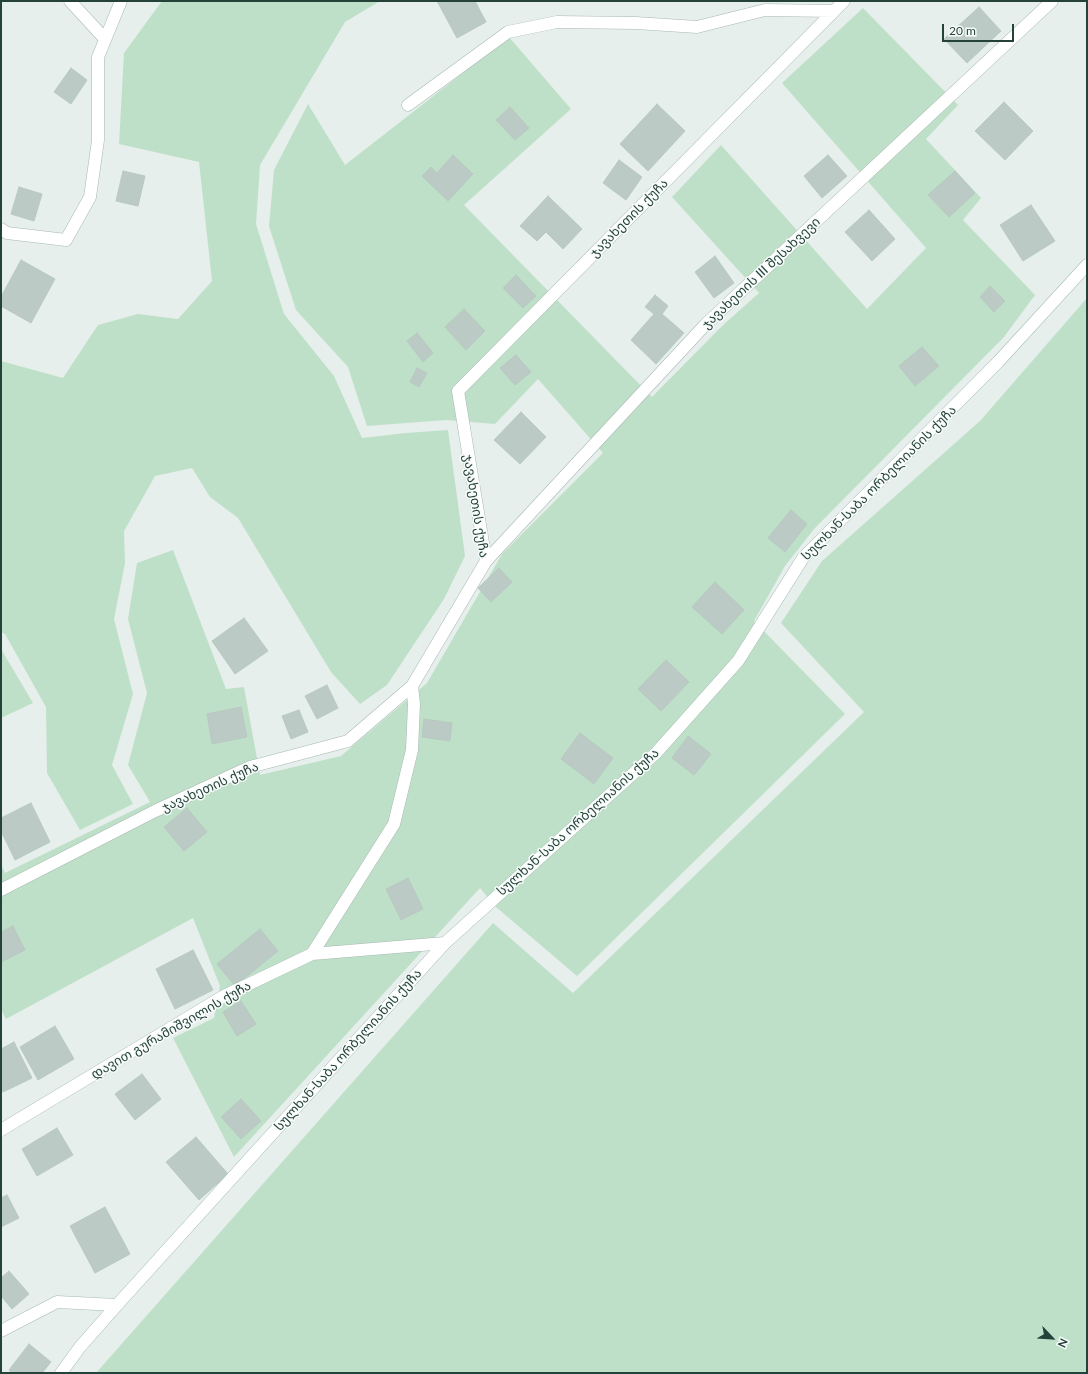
<!DOCTYPE html>
<meta charset="utf-8">
<style>
body{margin:0}
#map{position:relative;width:1088px;height:1374px;overflow:hidden;background:#e6efeb;font-family:Lato,sans-serif}
canvas{display:block}
.frame{position:absolute;inset:0;border:2px solid #24423a;pointer-events:none}
.north{position:absolute;left:1032px;top:1318px;width:40px;height:40px;-webkit-text-stroke:3px #f7fbf9;paint-order:stroke;rotate:115deg;font-size:11px;font-weight:700;line-height:16px;text-align:center;color:#24423a}
.north::after{content:'';display:block;margin:auto;width:14px;height:18px;background:#24423a;clip-path:polygon(50% 0,100% 100%,50% 72%,0 100%)}
.scale{position:absolute;left:942px;top:24px;width:72px;height:18px;box-sizing:border-box;border:2px solid #24423a;border-top:0;padding-left:5px;font-size:12px;line-height:14px;white-space:nowrap;color:#24423a;-webkit-text-stroke:3px #f7fbf9;paint-order:stroke}
</style>
<div id="map">
<canvas width="1088" height="1374"></canvas>
<div class="frame"></div>
<div class="north">N</div>
<div class="scale">20 m</div>
</div>
<script>
const g = document.querySelector('canvas').getContext('2d');
g.lineJoin = 'round';
function paint(path, color) {
  g.fillStyle = color;
  g.fill(path, 'evenodd');
}
function toPath(rows) {
  const path = new Path2D();
  for (const r of rows) {
    path.moveTo(r[0], r[1]);
    for (let i = 2; i < r.length; i += 2) path.lineTo(r[i], r[i + 1]);
  }
  return path;
}
function trace(path, color, width, dash) {
  g.strokeStyle = color;
  g.lineWidth = width;
  g.lineCap = dash ? 'butt' : 'round';
  g.setLineDash(dash || []);
  g.stroke(path);
}
function drawText(font, color, halo, rows, align = 'center') {
  g.font = font + ' Lato,"Noto Sans Georgian",sans-serif';
  g.lineWidth = 3;
  g.setLineDash([]);
  g.textBaseline = 'middle';
  g.strokeStyle = halo;
  g.fillStyle = color;
  for (const [text, x, y, turn = 0] of rows) {
    g.save();
    g.translate(x, y);
    g.rotate((+turn || 0) * Math.PI / 180);
    g.textAlign = isNaN(turn) ? turn : align;
    if (halo) g.strokeText(text, 0, 0);
    g.fillText(text, 0, 0);
    g.restore();
  }
}
const green = toPath([
 [162,1,380,1,345,22,260,165,256,224,284,314,334,376,362,438,406,433,448,430,465,556,444,599,387,685,360,704,331,672,238,518,210,497,192,468,155,476,124,531,125,563,114,619,133,694,112,765,133,804,80,830,47,773,46,707,5,634,1,632,1,361,63,378,98,325,138,314,178,319,212,281,199,162,119,144,124,53],
 [863,8,958,105,926,139,981,198,963,220,1035,295,1004,337,814,529,785,566,754,621,845,714,577,976,496,907,480,888,234,1157,173,1038,214,1018,220,986,193,918,6,1019,1,1009,1,864,5,873,150,802,128,765,147,693,128,619,137,563,173,550,226,689,244,687,260,775,341,756,427,683,502,554,603,453,538,379,495,424,446,420,367,426,348,367,296,310,269,226,274,170,308,104,345,165,509,37,571,109,464,205,652,397,723,325,759,293,672,197,721,145,867,309,926,248,782,83],
 [1087,298,1087,1373,96,1373,493,923,573,993,864,712,781,623,822,561,980,421],
 [1,649,33,703,1,718]
]);
const building = toPath([
 [437,1,475,1,486,22,457,38,437,1],
 [979,7,1001,31,967,63,944,39,979,7],
 [71,68,87,80,71,104,54,92,71,68],
 [1004,102,1033,131,1005,160,975,131,1004,102],
 [657,104,685,131,648,171,620,144,657,104],
 [510,107,529,128,515,140,496,120,510,107],
 [453,155,473,174,448,201,422,176,431,167,437,173,453,155],
 [828,155,847,176,822,198,804,176,828,155],
 [619,160,642,177,626,200,603,183,619,160],
 [123,171,145,176,138,206,116,201,123,171],
 [955,171,975,193,949,217,928,195,955,171],
 [19,187,42,194,34,221,11,214,19,187],
 [548,196,582,229,563,249,546,232,537,241,520,226,548,196],
 [1031,205,1055,241,1023,261,1000,225,1031,205],
 [869,210,895,239,872,261,845,232,869,210],
 [715,256,734,283,714,298,695,272,715,256],
 [21,260,55,279,31,323,1,306,1,297,21,260],
 [516,275,536,296,523,308,503,288,516,275],
 [990,286,1005,301,994,312,980,297,990,286],
 [655,295,668,306,662,314,684,333,656,364,631,340,654,314,645,307,655,295],
 [464,309,485,331,466,350,445,327,464,309],
 [417,333,433,353,423,362,407,341,417,333],
 [922,347,939,366,915,386,899,366,922,347],
 [516,355,531,372,515,385,500,368,516,355],
 [417,368,427,373,419,387,410,382,417,368],
 [521,412,546,437,520,464,494,440,521,412],
 [791,510,807,524,785,552,768,538,791,510],
 [499,568,512,582,491,602,478,588,499,568],
 [715,582,744,610,722,634,692,607,715,582],
 [244,618,268,651,235,674,212,641,244,618],
 [666,660,689,682,661,711,638,689,666,660],
 [327,685,338,708,317,719,305,696,327,685],
 [241,707,247,737,212,744,207,714,241,707],
 [299,710,308,732,291,739,282,716,299,710],
 [424,719,452,723,450,741,422,737,424,719],
 [580,733,613,758,594,784,561,759,580,733],
 [688,736,711,754,694,775,672,758,688,736],
 [31,803,50,842,15,860,1,831,1,818,31,803],
 [187,808,207,832,184,851,164,827,187,808],
 [408,878,423,909,401,920,386,889,408,878],
 [13,926,25,950,1,962,1,932,13,926],
 [260,929,278,951,235,986,217,964,260,929],
 [193,950,213,990,175,1009,156,969,193,950],
 [241,1001,256,1024,237,1036,223,1012,241,1001],
 [55,1026,74,1059,38,1080,20,1047,55,1026],
 [14,1042,32,1078,3,1092,1,1088,1,1049,14,1042],
 [142,1074,161,1099,135,1120,115,1094,142,1074],
 [241,1099,261,1121,241,1139,221,1117,241,1099],
 [57,1128,73,1155,37,1176,22,1149,57,1128],
 [196,1137,228,1174,199,1200,166,1162,196,1137],
 [7,1195,19,1218,1,1227,1,1198,7,1195],
 [105,1207,130,1254,95,1273,70,1226,105,1207],
 [9,1271,29,1294,12,1309,1,1296,1,1278,9,1271],
 [29,1344,51,1362,42,1373,12,1373,9,1370,29,1344]
]);
const street = toPath([
 [70,1,105,39],
 [408,105,508,32,557,22,636,23,697,27,765,10,833,11],
 [1,229,7,233,66,240,90,197,98,140,98,57,121,1],
 [486,561,705,325,1052,1],
 [1,890,155,811,250,767,348,741,412,686,486,561,458,391,844,1],
 [312,954,394,824,412,750,414,704,412,686],
 [1,1130,224,996,312,954,445,943],
 [1,1331,57,1302,117,1305]
]);
const secondary = toPath([
 [61,1373,80,1347,117,1305,445,943,656,753,738,661,803,558,998,362,1087,265]
]);
const streetNames = [
 ["ჯავახეთის ქუჩა",629,218,-45],
 ["ჯავახეთის III შესახვევი",761,273,-43],
 ["სულხან-საბა ორბელიანის ქუჩა",879,483,-45],
 ["ჯავახეთის ქუჩა",476,506,81],
 ["ჯავახეთის ქუჩა",210,787,-24],
 ["სულხან-საბა ორბელიანის ქუჩა",578,822,-42],
 ["დავით გურამიშვილის ქუჩა",171,1030,-30],
 ["სულხან-საბა ორბელიანის ქუჩა",348,1050,-48]
];
paint(green, '#bfe0c8');
paint(building, '#bbcac4');
trace(building, '#b8c9c2', 1);
trace(street, '#a8b8b2', 13);
trace(secondary, '#a4bbb3', 13);
trace(street, '#fff', 12);
trace(secondary, '#fff', 12);
drawText('13px', '#24423a', '#f7fbf9', streetNames);
</script>
